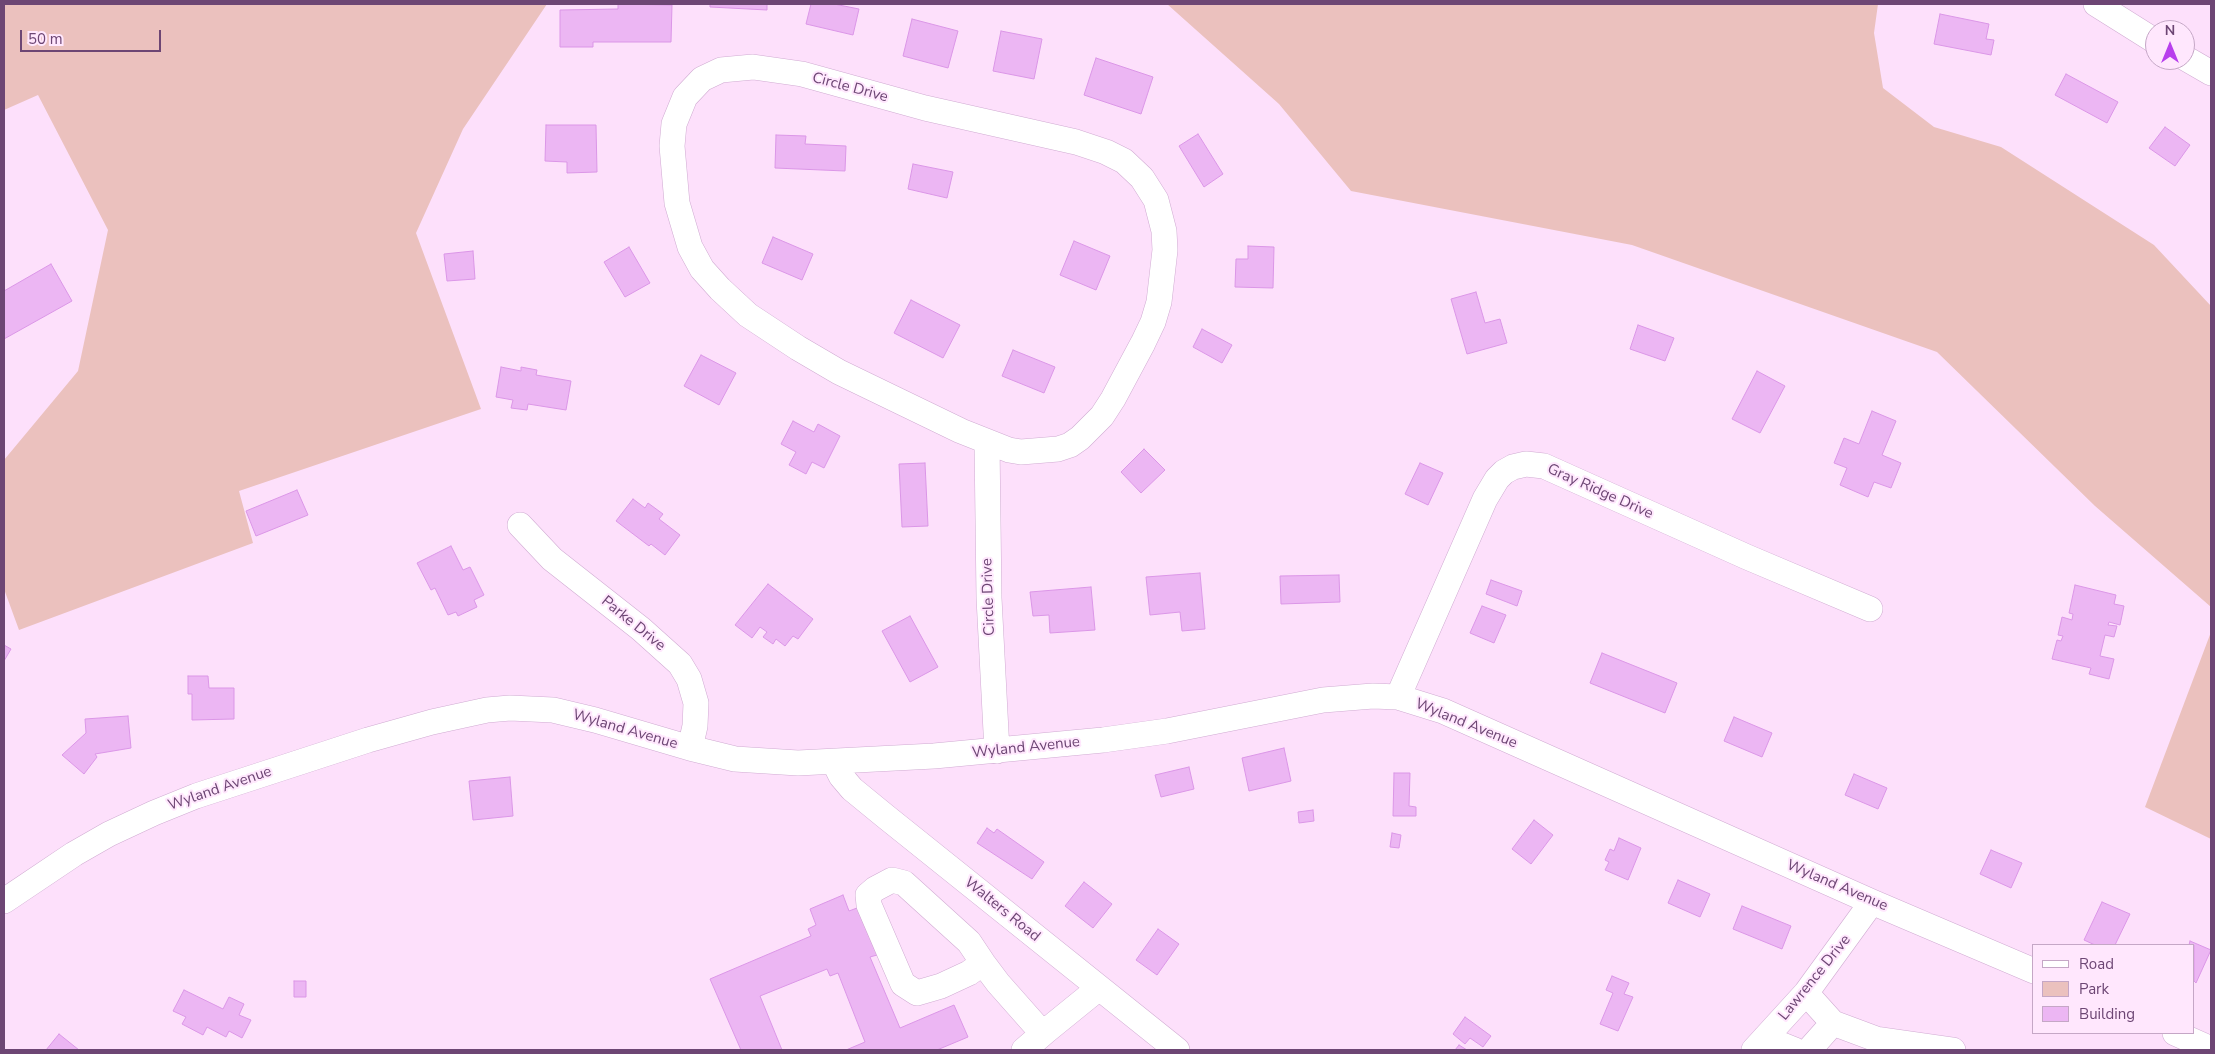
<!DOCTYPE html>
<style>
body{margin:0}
#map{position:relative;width:2215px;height:1054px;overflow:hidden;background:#fde0fb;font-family:"Nunito Sans",sans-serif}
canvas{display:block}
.frame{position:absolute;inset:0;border:5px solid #6d4674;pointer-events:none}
.legend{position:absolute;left:2032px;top:944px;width:162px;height:90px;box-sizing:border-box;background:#ffe7fd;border:1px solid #c5a7c6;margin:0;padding:6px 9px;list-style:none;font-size:15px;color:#6d4674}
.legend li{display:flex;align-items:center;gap:10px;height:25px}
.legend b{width:25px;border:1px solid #c5a7c6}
.north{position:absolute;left:2145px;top:20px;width:50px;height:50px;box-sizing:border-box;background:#ffe7fd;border:1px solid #c5a7c6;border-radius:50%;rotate:0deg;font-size:14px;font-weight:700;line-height:20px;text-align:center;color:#6d4674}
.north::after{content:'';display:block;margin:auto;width:18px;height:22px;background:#b83fed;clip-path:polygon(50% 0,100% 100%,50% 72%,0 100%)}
.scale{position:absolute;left:20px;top:30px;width:141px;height:22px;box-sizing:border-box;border:2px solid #6d4674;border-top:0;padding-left:6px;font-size:15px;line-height:18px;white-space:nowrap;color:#6d4674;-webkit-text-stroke:4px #ffe7fd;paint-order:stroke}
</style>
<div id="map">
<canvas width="2215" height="1054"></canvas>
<div class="frame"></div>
<ul class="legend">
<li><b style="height:6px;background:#fff"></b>Road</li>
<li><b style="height:14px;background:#ebc1be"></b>Park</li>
<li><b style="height:14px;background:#ecb6f3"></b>Building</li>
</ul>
<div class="north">N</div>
<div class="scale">50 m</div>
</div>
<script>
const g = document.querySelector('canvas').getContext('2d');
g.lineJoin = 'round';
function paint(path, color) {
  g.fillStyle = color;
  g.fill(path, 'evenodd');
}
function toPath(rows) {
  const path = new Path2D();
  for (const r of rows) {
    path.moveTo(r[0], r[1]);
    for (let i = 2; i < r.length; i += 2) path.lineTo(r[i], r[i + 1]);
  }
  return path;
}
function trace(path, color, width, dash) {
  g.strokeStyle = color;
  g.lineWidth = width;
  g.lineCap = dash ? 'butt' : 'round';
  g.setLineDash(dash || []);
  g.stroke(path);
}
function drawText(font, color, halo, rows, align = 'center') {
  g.font = font + ' "Nunito Sans",sans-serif';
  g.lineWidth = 4;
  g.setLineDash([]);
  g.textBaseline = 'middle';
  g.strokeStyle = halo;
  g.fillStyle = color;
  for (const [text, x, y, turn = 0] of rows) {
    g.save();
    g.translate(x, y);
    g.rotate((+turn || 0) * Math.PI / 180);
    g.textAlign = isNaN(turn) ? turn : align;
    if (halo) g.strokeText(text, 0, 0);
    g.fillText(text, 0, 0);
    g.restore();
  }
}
const green = toPath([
 [4,4,547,4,463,129,416,233,481,409,239,491,253,543,19,630,4,589,4,460,78,371,108,230,38,95,4,110],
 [1167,4,1878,4,1874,33,1883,88,1934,127,2001,147,2154,245,2211,306,2211,607,2095,506,1937,352,1632,245,1351,191,1279,104],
 [2211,632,2211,839,2145,807]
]);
const building = toPath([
 [618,4,672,5,671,42,593,42,593,47,560,47,560,10,618,9,618,4],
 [710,4,767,4,767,10,710,7,710,4],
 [811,4,834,4,859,9,853,35,806,24,811,4],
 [1940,14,1989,24,1986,39,1994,40,1991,55,1934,44,1940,14],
 [912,19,958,31,948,68,903,56,912,19],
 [1001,31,1042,39,1034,79,993,71,1001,31],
 [1096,58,1153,77,1141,114,1084,95,1096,58],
 [2066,74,2118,102,2107,123,2055,95,2066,74],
 [546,125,596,125,597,172,567,173,567,162,545,161,546,125],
 [2165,127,2190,145,2175,166,2149,148,2165,127],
 [1198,134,1223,174,1204,187,1179,146,1198,134],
 [776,135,806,136,805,144,846,146,845,171,775,168,776,135],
 [913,164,953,172,947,198,908,189,913,164],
 [773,237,813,254,802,280,762,263,773,237],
 [1074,241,1110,256,1096,290,1060,275,1074,241],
 [1248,246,1274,247,1273,288,1235,287,1236,259,1248,259,1248,246],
 [629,247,650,283,625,297,604,262,629,247],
 [473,251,475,279,447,281,444,254,473,251],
 [51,264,72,301,4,339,4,291,51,264],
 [1476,292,1485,323,1500,319,1507,343,1467,354,1451,299,1476,292],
 [911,300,960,325,943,358,894,333,911,300],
 [1638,325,1674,338,1665,361,1630,349,1638,325],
 [1202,329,1232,345,1222,363,1193,347,1202,329],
 [1013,350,1055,367,1044,393,1002,376,1013,350],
 [701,355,736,373,719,405,684,386,701,355],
 [501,367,521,371,521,367,537,370,536,375,571,381,566,410,528,404,527,410,511,408,513,400,496,397,501,367],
 [1757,371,1785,386,1760,433,1732,419,1757,371],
 [1872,411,1896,421,1882,455,1901,463,1891,488,1874,482,1868,497,1840,485,1847,468,1834,463,1844,438,1859,444,1872,411],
 [793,421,814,432,818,424,840,436,824,468,812,462,806,474,789,465,796,452,781,444,793,421],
 [1144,449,1165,470,1141,493,1121,472,1144,449],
 [925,463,928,526,902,527,899,464,925,463],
 [1420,463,1443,473,1428,505,1405,494,1420,463],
 [297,490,308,515,256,536,246,511,297,490],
 [633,499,645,508,648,503,663,514,659,519,680,535,665,555,651,544,649,546,616,521,633,499],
 [451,546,463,570,470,567,484,595,474,600,477,607,458,616,456,612,448,615,435,588,431,590,417,563,451,546],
 [1200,573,1205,629,1182,631,1180,612,1150,615,1146,577,1200,573],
 [1339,575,1340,602,1281,604,1280,576,1339,575],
 [1491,580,1522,591,1517,606,1486,594,1491,580],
 [768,584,813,619,798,639,793,636,785,646,776,639,773,644,763,637,767,632,760,627,752,638,735,625,768,584],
 [2075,585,2116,595,2114,604,2124,606,2120,625,2109,622,2108,625,2117,626,2114,637,2105,635,2100,656,2114,659,2109,679,2089,674,2091,668,2052,659,2057,640,2061,641,2063,636,2058,635,2062,617,2072,620,2073,614,2069,613,2075,585],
 [1091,587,1095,630,1050,633,1049,615,1033,616,1030,592,1091,587],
 [1482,606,1506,615,1494,643,1470,633,1482,606],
 [910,616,938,667,910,682,882,631,910,616],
 [4,645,11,649,4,661,4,645],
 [1602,653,1677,683,1665,713,1590,683,1602,653],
 [188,676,208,676,209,688,234,688,234,719,192,720,192,694,188,694,188,676],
 [128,716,131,748,95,754,97,757,84,774,62,755,86,733,85,719,128,716],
 [1734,717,1772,733,1762,757,1724,741,1734,717],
 [1284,748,1291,781,1249,791,1242,758,1284,748],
 [1189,767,1194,789,1161,797,1155,775,1189,767],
 [1394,773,1410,773,1409,806,1416,807,1416,816,1393,816,1394,773],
 [1854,774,1887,788,1878,809,1845,795,1854,774],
 [510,777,513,816,473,820,469,781,510,777],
 [1313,810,1314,821,1299,823,1298,812,1313,810],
 [1534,820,1553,835,1531,864,1512,849,1534,820],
 [987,828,994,833,997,829,1044,862,1032,879,977,843,987,828],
 [1392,833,1401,835,1399,848,1390,847,1392,833],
 [1619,838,1641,848,1628,880,1605,870,1609,862,1605,860,1610,849,1614,851,1619,838],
 [1991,850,2022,863,2011,888,1980,874,1991,850],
 [1678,880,1710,894,1700,917,1668,903,1678,880],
 [1084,882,1112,904,1093,928,1065,906,1084,882],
 [843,895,849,911,857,908,877,955,870,957,900,1028,954,1005,968,1037,937,1050,846,1050,865,1042,838,973,830,976,827,969,760,996,782,1050,741,1050,710,979,811,936,808,929,816,925,810,909,843,895],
 [2102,902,2130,914,2115,945,2095,945,2084,940,2102,902],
 [1742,906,1791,926,1782,949,1733,929,1742,906],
 [1158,929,1179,944,1157,975,1136,960,1158,929],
 [2190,941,2211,950,2196,983,2194,981,2194,945,2189,945,2190,941],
 [1612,976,1629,983,1624,994,1633,997,1618,1031,1600,1024,1613,993,1606,990,1612,976],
 [294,981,306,981,306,997,294,997,294,981],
 [184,990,223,1009,229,997,244,1004,239,1015,251,1020,242,1038,229,1031,226,1037,207,1027,203,1035,182,1024,186,1017,173,1011,184,990],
 [1465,1017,1491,1036,1483,1047,1470,1038,1465,1044,1453,1034,1465,1017],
 [59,1034,79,1050,46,1050,59,1034],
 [1459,1045,1467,1050,1455,1050,1459,1045]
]);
const minor = toPath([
 [2096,4,2155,41],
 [2185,58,2211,73],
 [753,67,802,74,925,108,1076,142,1106,152,1124,161,1142,178,1156,200,1164,231,1165,250,1159,302,1153,322,1143,343,1113,399,1102,416,1080,438,1070,445,1058,449,1021,452,1009,450,961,431,839,372,798,348,748,315,720,289,702,269,690,247,677,203,672,146,674,124,685,97,702,79,721,70,753,67],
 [987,443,989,598,997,751],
 [520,525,552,559,641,629,680,664,689,679,696,703,695,726,690,748],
 [1398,697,1485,499,1497,479,1504,472,1513,467,1526,464,1544,466,1747,557,1870,609],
 [834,762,841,776,852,789,885,816,1177,1050],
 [4,901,74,854,109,834,154,813,196,796,368,740,432,722,487,710,510,708,553,710,595,720,690,748,735,759,798,763,934,756,1103,740,1167,731,1323,700,1373,696,1398,697,1443,711,1872,902,2034,971],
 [983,963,969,973,941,986,917,993,903,984,869,905,868,895,875,889,892,880,904,883,969,942,983,963,998,983,1036,1026,1046,1031,1099,988],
 [1806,993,1833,1023,1876,1039,1953,1050],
 [2175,1033,2211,1049],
 [1765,1038,1795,1050],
 [1024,1050,1046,1031],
 [1754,1050,1806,993,1872,902],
 [1809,1050,1833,1023]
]);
const streetNames = [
 ["Circle Drive",850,88,15],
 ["Gray Ridge Drive",1600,492,24],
 ["Circle Drive",989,597,-92],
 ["Parke Drive",633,624,39],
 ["Wyland Avenue",1466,724,22],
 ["Wyland Avenue",625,730,16],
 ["Wyland Avenue",1026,748,-6],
 ["Wyland Avenue",220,789,-19],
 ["Wyland Avenue",1837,886,23],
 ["Walters Road",1002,910,39],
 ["Lawrence Drive",1815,978,-51]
];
paint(green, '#ebc1be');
paint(building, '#ecb6f3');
trace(building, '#db96e7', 1);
trace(minor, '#d0abd2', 26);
trace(minor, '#fff', 25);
drawText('15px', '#6d4674', '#ffe7fd', streetNames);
</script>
